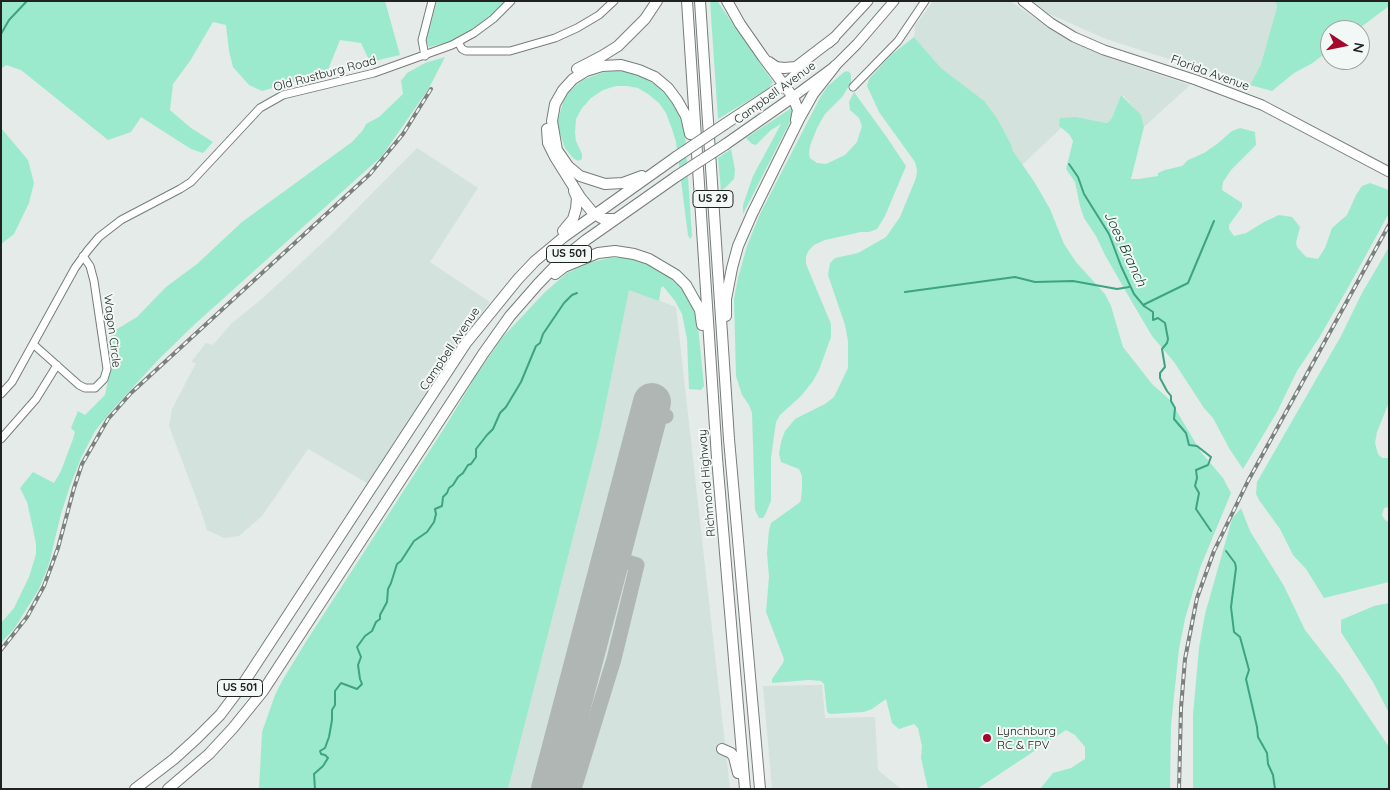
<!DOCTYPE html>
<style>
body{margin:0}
#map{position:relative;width:1390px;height:790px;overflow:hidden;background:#e4ebe8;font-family:Quicksand,sans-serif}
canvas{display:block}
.frame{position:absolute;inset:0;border:2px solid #212322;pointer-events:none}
.north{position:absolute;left:1320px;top:20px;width:50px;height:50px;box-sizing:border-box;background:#f2f8f5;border:1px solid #9ea3a1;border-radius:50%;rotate:101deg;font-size:14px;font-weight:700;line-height:20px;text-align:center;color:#212322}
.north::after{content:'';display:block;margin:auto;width:18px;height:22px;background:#a4072c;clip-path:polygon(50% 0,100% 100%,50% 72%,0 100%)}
</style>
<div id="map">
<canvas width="1390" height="790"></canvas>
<div class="frame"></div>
<div class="north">N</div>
</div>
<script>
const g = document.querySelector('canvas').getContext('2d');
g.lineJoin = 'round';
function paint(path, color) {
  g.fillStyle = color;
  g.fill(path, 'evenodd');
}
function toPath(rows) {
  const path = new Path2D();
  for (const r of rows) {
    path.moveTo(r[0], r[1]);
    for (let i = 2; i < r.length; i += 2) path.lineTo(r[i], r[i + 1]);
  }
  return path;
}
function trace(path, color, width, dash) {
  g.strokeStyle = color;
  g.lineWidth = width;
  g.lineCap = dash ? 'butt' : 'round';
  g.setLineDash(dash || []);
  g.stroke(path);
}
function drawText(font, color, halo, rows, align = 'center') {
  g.font = font + ' Quicksand,sans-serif';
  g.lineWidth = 4;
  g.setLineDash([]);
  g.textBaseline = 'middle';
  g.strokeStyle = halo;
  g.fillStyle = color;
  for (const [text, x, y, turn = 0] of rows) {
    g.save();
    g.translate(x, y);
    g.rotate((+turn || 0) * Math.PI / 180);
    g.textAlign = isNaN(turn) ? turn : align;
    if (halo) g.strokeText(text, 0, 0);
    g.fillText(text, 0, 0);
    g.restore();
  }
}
const built = toPath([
 [933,1,1010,1,1056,33,1112,59,1190,85,1144,127,1140,115,1124,96,1121,95,1112,118,1107,123,1076,117,1059,126,1061,128,1022,165,1013,151,1011,144,997,118,984,102,941,68,914,37,915,26],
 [1033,1,1273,1,1276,3,1277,7,1261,64,1250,85,1106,39,1045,12],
 [417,148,478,188,430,262,490,302,469,330,445,369,367,483,308,449,262,516,239,536,224,538,207,530,201,511,169,426,172,409,196,363,191,362,206,343,213,345,231,324,264,297,331,235],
 [629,289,676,307,730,789,508,789,599,437],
 [822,685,825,718,875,717,878,770,901,789,772,789,763,686]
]);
const green = toPath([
 [1,1,385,1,400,55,370,62,361,43,340,40,327,72,262,91,249,85,233,67,229,51,226,25,213,22,190,61,173,84,170,110,191,128,213,142,203,153,191,149,141,117,131,132,108,140,21,70,6,65,1,69],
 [437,1,506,1,486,19,463,36,454,41,429,47,426,40],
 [710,1,718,2,773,82,769,88,718,119],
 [1273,1,1389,1,1389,6,1357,30,1330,30,1330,50,1311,64,1294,73,1272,91,1250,85,1261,64,1277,7,1276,3],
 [914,37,941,68,984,101,997,118,1011,144,1013,151,1035,183,1050,209,1064,244,1076,262,1105,294,1111,306,1123,347,1152,384,1170,400,1201,452,1223,478,1231,493,1200,568,1185,619,1179,649,1171,725,1170,789,1040,789,1053,773,1071,768,1085,759,1085,747,1075,735,1066,730,977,789,928,789,921,758,922,746,918,728,914,724,899,729,892,723,886,699,872,709,864,712,830,714,827,712,824,684,821,681,809,680,772,683,772,679,783,663,784,659,766,612,769,577,767,553,769,530,771,523,799,503,801,500,802,488,802,476,799,469,781,462,779,454,781,442,785,431,795,419,825,404,834,397,848,368,848,341,845,325,828,275,830,263,835,258,858,253,886,237,900,217,916,178,917,170,915,162,879,112,867,86,869,79,891,55],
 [445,57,429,88,382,156,195,324,158,360,113,409,95,431,81,458,70,486,61,514,49,564,39,589,14,629,1,643,1,623,14,608,29,577,36,554,36,544,33,529,27,502,20,488,33,472,54,483,61,471,73,439,75,432,71,428,78,411,85,415,105,395,113,357,108,346,112,332,137,317,166,287,197,264,242,222,352,142,363,130,366,124,379,117,403,94,401,81,407,73,425,63],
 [615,71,627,71,638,75,654,84,668,96,679,112,684,124,685,133,692,236,690,239,688,235,676,142,672,129,666,113,659,103,648,94,638,88,627,86,616,86,603,90,591,98,582,108,576,119,575,132,576,141,582,154,582,159,578,161,573,158,565,148,557,124,563,102,568,93,582,80,604,72],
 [848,71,851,74,851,82,843,96,825,114,817,128,810,146,809,154,810,158,817,163,826,164,845,155,857,142,862,126,859,118,850,110,849,102,854,92,888,139,906,166,885,216,877,229,869,232,861,232,825,240,814,245,809,250,806,256,806,264,831,324,831,337,819,370,813,381,801,396,780,415,776,422,771,458,771,501,765,515,763,518,759,518,755,510,752,413,749,405,742,395,736,376,734,299,738,278,747,246,760,214,821,96,828,86,844,72],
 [1121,95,1141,115,1144,127,1131,179,1139,179,1158,176,1158,173,1165,170,1182,166,1188,160,1204,153,1217,144,1232,131,1240,128,1255,132,1256,145,1231,170,1223,182,1222,190,1242,203,1242,207,1229,225,1229,229,1234,236,1246,233,1264,222,1279,215,1292,217,1300,227,1296,243,1297,247,1306,257,1318,259,1325,248,1332,228,1347,215,1356,195,1362,186,1370,183,1389,190,1389,213,1349,286,1319,338,1297,371,1277,412,1243,469,1229,448,1213,418,1204,408,1174,362,1152,336,1132,302,1105,255,1096,236,1084,218,1080,206,1075,182,1066,169,1073,141,1069,134,1059,126,1060,118,1076,117,1107,123,1112,118],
 [793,107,793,116,743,214,743,205,753,176,781,124,771,130,756,145,752,144,746,138],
 [1,128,28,160,34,183,29,203,14,234,1,244],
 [731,149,735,170,734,179,726,187,721,191,718,158],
 [1389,247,1389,402,1377,432,1375,443,1378,454,1382,458,1389,458,1389,507,1384,508,1382,515,1385,520,1389,522,1389,582,1324,598,1306,569,1293,555,1280,529,1259,500,1256,494,1257,482,1341,336,1362,293],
 [610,258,631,258,646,263,669,277,684,291,693,306,698,326,704,386,701,390,689,389,687,339,682,314,675,301,663,286,661,288,659,301,629,290,599,437,508,789,259,789,262,732,275,695,282,681,307,640,445,427,477,374,502,338,544,293,567,273,588,263],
 [1241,508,1250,531,1284,586,1305,630,1341,676,1389,747,1389,789,1193,789,1193,715,1199,648,1205,614,1232,519],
 [1389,603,1389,713,1373,682,1341,632,1341,620,1374,606]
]);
const stream = toPath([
 [1,34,9,20,27,1],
 [1069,164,1078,177,1084,194,1109,234,1121,266,1134,294,1144,306,1153,312,1153,320,1158,318,1165,323,1168,339,1167,343,1162,349,1165,367,1160,373,1160,378,1167,391,1171,396,1171,401,1175,408,1174,419,1186,433,1189,445,1197,446,1211,457,1208,465,1196,470,1197,478,1195,486,1199,493,1196,509,1211,531],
 [905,292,1015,277,1035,282,1073,281,1117,289,1129,287],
 [1143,305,1188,283,1214,221],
 [1226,551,1235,563,1236,568,1231,607,1234,632,1240,637,1249,670,1246,679,1257,727,1258,737,1267,753,1268,764,1273,775,1275,789],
 [315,789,314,774,323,766,328,758,325,755,321,754,320,751,325,748,329,737,332,720,332,710,335,705,335,691,341,683,357,689,362,684,360,679,358,665,361,657,357,647,365,636,372,631,376,622,380,619,380,615,387,602,388,589,391,583,397,564,401,561,414,541,427,532,434,522,436,514,435,509,442,506,443,497,447,493,449,488,453,485,458,477,463,473,468,465,471,464,476,457,476,449,487,435,493,429,500,413,506,407,521,382,536,346,540,343,543,334,564,303,572,295,577,293]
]);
const taxiway = toPath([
 [650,411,666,416],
 [574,789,614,659,637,565,611,557]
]);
const runway = toPath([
 [550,789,652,402]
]);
const minor = toPath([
 [458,42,462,49,466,51,510,51,555,38,577,28,599,15,614,1],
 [425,56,422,40,432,1],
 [853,87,898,41,925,1],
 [33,344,79,385,85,388,95,388,104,379,107,369,94,281,90,266,83,256],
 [1,394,12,382,75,268,88,250,99,237,121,220,180,189,191,182,260,108,283,95,374,73,452,45,474,33,493,19,511,1],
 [1,439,36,399,57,365]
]);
const major = toPath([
 [1023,1,1051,23,1074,37,1104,50,1196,80,1262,105,1389,172],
 [829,43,868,1],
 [784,85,807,64],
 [793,97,835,66,857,44,894,1]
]);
const highway = toPath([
 [687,1,717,458,745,789],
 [700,1,729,439,760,789],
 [727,1,740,24,763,57,793,97,798,110,796,120],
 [769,62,776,67,784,68,796,67,834,38],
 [577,69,602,56,618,46,645,19,657,1],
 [725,124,784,85],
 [547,129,548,143,555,157,580,197,594,214,603,219,615,219],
 [726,144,793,97],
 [642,176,623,183,605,184,580,176,568,166,557,150,552,121,555,104,563,90,573,79,586,71,602,66,621,65,639,70,655,77,668,88,677,100,686,116,690,134],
 [563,231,573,219,576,209,577,198,574,191],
 [555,274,564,267,598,253,615,251,634,254,649,259,676,275,686,285,700,310,702,325],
 [726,316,726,299,732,268,738,246,752,214,799,119,813,94,835,66],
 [722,749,731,753,734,757,738,773],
 [135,789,174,759,197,738,220,715,241,687,466,343,518,279,535,261,565,236,676,157],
 [168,789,209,754,233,728,263,691,483,354,510,316,538,284,560,261,586,240,677,176]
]);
const rail = toPath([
 [1,650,27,617,44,586,58,548,74,488,82,464,108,419,131,393,370,174,403,134,431,89],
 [1179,789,1181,708,1185,659,1197,598,1214,551,1248,481,1389,225]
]);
const highwayBridge = toPath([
 [676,157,725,124],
 [677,176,726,144]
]);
const markers = [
 [987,738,5,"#a4072c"]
];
const shields = [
 [713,199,40],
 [569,254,45],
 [240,688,45]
];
const shieldNames = [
 ["US 29",713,199],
 ["US 501",569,254],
 ["US 501",240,688]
];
const streetNames = [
 ["Florida Avenue",1210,73,20],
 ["Old Rustburg Road",325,74,-15],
 ["Campbell Avenue",775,93,-36],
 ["Wagon Circle",112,331,83],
 ["Campbell Avenue",450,349,-56],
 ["Richmond Highway",707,483,-95]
];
const poiNames = [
 ["Lynchburg",997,731],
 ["RC & FPV",997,745]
];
const waterNames = [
 ["Joes Branch",1125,249,65]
];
paint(built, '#d3e2dc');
paint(green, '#9ceacd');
trace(stream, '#3da383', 2);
trace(taxiway, '#b0b6b4', 15);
trace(runway, '#b0b6b4', 38);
trace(minor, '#777d7a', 9);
trace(major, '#777d7a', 11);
trace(highway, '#777d7a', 12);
trace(minor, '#fff', 7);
trace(major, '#fff', 9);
trace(highway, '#fff', 10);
trace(rail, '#7c807f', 4);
trace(rail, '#f2f8f5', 2, [5.5]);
trace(highwayBridge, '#777d7a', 12, []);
trace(highwayBridge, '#fff', 10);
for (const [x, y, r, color] of markers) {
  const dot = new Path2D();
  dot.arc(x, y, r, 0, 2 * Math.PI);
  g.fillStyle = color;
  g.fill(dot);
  trace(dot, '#f2f8f5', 2);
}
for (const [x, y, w] of shields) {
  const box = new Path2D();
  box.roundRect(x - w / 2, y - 8.5, w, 17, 4);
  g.fillStyle = '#f2f8f5';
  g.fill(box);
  trace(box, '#212322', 1);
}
drawText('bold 11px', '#212322', null, shieldNames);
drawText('12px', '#212322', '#f2f8f5', streetNames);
drawText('12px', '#212322', '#f2f8f5', poiNames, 'left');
drawText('italic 14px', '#0e3b2d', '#f2f8f5', waterNames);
</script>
